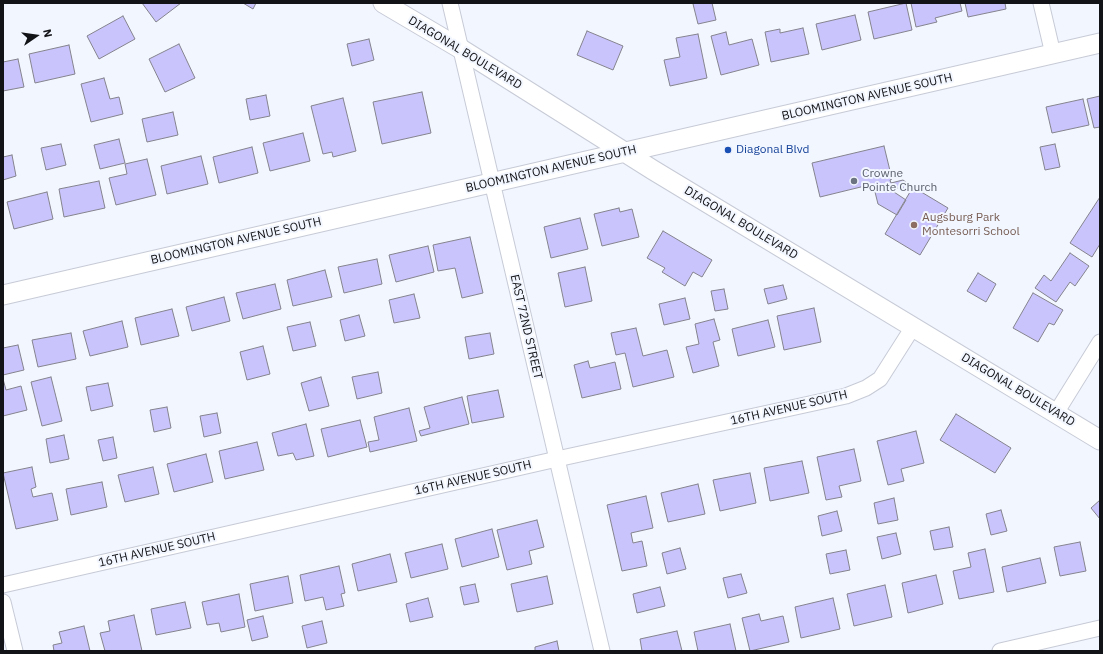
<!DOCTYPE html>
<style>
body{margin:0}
#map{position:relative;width:1103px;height:654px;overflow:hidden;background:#f2f6ff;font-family:"IBM Plex Sans",sans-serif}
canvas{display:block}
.frame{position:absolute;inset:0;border:4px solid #121317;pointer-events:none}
.north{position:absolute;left:16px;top:16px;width:40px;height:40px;-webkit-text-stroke:3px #f2f6ff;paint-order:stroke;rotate:77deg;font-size:11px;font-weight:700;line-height:16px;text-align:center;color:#121317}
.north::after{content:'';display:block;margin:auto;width:14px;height:18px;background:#121317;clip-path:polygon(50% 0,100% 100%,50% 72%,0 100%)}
</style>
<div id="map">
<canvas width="1103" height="654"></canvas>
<div class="frame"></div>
<div class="north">N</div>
</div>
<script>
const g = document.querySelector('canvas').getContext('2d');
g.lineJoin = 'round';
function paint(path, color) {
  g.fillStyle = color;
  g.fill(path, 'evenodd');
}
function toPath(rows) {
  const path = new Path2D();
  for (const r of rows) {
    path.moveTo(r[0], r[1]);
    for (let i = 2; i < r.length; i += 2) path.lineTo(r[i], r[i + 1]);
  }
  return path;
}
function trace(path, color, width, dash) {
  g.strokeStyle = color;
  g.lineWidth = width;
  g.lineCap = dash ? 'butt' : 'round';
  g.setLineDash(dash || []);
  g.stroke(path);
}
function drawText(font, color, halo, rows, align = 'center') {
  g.font = font + ' "IBM Plex Sans",sans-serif';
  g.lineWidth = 4;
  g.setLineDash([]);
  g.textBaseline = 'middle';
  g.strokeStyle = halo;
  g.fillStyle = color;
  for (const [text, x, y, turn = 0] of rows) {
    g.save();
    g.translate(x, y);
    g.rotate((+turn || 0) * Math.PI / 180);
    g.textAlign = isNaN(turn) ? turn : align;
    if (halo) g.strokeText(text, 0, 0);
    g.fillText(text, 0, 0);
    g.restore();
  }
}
const building = toPath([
 [142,3,181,3,156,22,142,3],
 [243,3,256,3,253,9,243,3],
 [696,3,712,3,716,20,698,24,693,4,696,3],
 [906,3,912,30,874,39,868,12,906,3],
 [911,3,960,3,962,11,935,18,937,22,916,27,911,3],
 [965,3,1005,3,1006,9,968,17,965,3],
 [855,15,861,40,822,50,816,24,855,15],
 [123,16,135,39,99,59,87,36,123,16],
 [803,28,809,54,771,62,765,32,780,29,780,33,803,28],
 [587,31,623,46,613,70,577,55,587,31],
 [726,32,729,45,752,39,759,65,721,75,711,36,726,32],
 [698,34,707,78,670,86,664,60,680,57,676,38,698,34],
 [369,39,374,60,352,66,347,44,369,39],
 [179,44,195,78,165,92,149,59,179,44],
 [69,45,75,74,35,83,29,54,69,45],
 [18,59,24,87,3,91,3,62,18,59],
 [104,78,110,99,119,97,123,114,91,122,81,84,104,78],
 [422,92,431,133,382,144,373,102,422,92],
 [266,95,270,116,250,120,246,99,266,95],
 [1100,96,1100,127,1094,128,1087,99,1100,96],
 [343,98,356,151,333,157,332,152,323,154,311,106,343,98],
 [1083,99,1089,125,1052,133,1046,107,1083,99],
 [173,112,178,135,147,142,142,119,173,112],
 [303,133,310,161,270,171,263,143,303,133],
 [119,139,125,163,100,169,94,145,119,139],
 [61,144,66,165,46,170,41,148,61,144],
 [1055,144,1060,167,1045,170,1040,147,1055,144],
 [884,146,892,179,890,180,891,183,903,180,910,185,907,191,902,187,893,189,894,192,906,200,897,215,878,204,873,184,820,197,812,163,884,146],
 [252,147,258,173,219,183,213,157,252,147],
 [12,155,16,176,3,180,3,157,12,155],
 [201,156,208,184,167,194,161,166,201,156],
 [147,159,156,195,116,205,109,178,127,174,125,164,147,159],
 [99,181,105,208,64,217,59,189,99,181],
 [913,187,948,208,920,255,885,234,913,187],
 [47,192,53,219,14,229,7,202,47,192],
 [1100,197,1100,244,1092,257,1070,243,1100,197],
 [619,208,620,212,632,209,639,237,602,246,594,214,619,208],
 [580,218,588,249,551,258,544,227,580,218],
 [663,231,712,260,702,277,693,272,685,286,662,272,665,268,647,258,663,231],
 [470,237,483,293,462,298,455,268,438,271,433,245,470,237],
 [428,246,434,272,396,282,389,255,428,246],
 [1070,253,1089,266,1075,286,1070,282,1056,302,1035,288,1044,275,1051,281,1070,253],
 [377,259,382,284,344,293,338,267,377,259],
 [585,267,592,301,565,307,558,273,585,267],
 [325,270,332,297,293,306,287,280,325,270],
 [978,273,996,284,986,302,967,291,978,273],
 [275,284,281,309,243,319,236,293,275,284],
 [783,285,787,299,768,304,764,289,783,285],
 [724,289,728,309,715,311,711,291,724,289],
 [1033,293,1063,310,1054,325,1049,323,1038,342,1013,328,1033,293],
 [414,294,420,318,394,323,389,300,414,294],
 [224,297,230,321,192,331,186,307,224,297],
 [685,298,690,319,664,325,659,304,685,298],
 [814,308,821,342,784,350,777,316,814,308],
 [172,309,179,336,141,345,135,318,172,309],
 [359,315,365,336,345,341,340,320,359,315],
 [714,319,720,340,713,342,719,366,693,373,686,347,699,344,695,324,714,319],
 [768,320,775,347,738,356,732,329,768,320],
 [122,321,128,347,90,356,83,331,122,321],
 [310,322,316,346,293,351,287,327,310,322],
 [636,328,643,356,667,350,674,377,633,387,625,353,616,355,611,333,636,328],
 [71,333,76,359,38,367,32,340,71,333],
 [490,333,494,354,469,359,465,337,490,333],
 [18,345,24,370,3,375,3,348,18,345],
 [263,346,270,374,247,380,240,352,263,346],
 [588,361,590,368,615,362,621,389,582,398,574,365,588,361],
 [378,372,382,393,357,399,352,377,378,372],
 [51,377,62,421,42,426,31,382,51,377],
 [321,377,329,406,309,411,301,383,321,377],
 [3,379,6,390,21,386,27,410,3,416,3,379],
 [108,383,113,406,91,411,86,387,108,383],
 [498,390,504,417,472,423,467,396,498,390],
 [462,397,469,424,421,436,419,431,430,428,424,407,462,397],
 [167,407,171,428,154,432,150,410,167,407],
 [409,408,417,441,370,452,368,442,379,440,374,417,409,408],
 [217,413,221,433,204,437,200,416,217,413],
 [956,414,1011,448,995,473,940,440,956,414],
 [360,420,367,447,328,457,321,429,360,420],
 [306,424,314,456,296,460,293,453,278,456,272,433,306,424],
 [916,431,924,463,901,469,904,481,888,485,877,441,916,431],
 [64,435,69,459,50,463,46,439,64,435],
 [113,437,117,458,103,461,98,440,113,437],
 [257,442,264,470,225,479,219,451,257,442],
 [854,449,861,481,839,486,842,497,826,500,817,457,854,449],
 [206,454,213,482,174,492,167,464,206,454],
 [802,461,809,493,770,501,764,468,802,461],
 [32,467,36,487,31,489,33,497,52,493,58,520,16,529,3,473,32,467],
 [153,467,159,494,125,502,118,475,153,467],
 [750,473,756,503,720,511,713,480,750,473],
 [102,482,107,507,71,515,66,489,102,482],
 [698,484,705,514,668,522,661,493,698,484],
 [646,496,653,528,631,533,633,543,642,541,647,566,622,571,607,505,646,496],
 [894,498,898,520,878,524,874,503,894,498],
 [1100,500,1100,519,1091,508,1100,500],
 [1001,510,1007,531,991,535,986,514,1001,510],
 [837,511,842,531,822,536,818,516,837,511],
 [537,520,544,547,529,551,532,564,507,570,497,530,537,520],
 [949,527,953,547,934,550,930,531,949,527],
 [492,529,499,557,462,567,455,539,492,529],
 [896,533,901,554,882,559,877,537,896,533],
 [1080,542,1086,571,1060,576,1054,547,1080,542],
 [442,544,448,569,411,578,405,553,442,544],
 [680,548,686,569,667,574,662,553,680,548],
 [985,549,994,592,959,599,953,571,971,567,968,553,985,549],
 [846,550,850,570,830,574,826,554,846,550],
 [390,554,397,582,358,591,352,564,390,554],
 [1040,558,1046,583,1007,592,1002,567,1040,558],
 [339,566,345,593,341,594,344,606,326,610,323,597,305,601,300,575,339,566],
 [741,574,747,593,728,598,723,578,741,574],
 [936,575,943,604,908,613,902,583,936,575],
 [288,576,293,603,255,611,250,584,288,576],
 [547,576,553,604,517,612,511,584,547,576],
 [475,584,479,602,464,605,460,587,475,584],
 [885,585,892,617,854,626,847,594,885,585],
 [660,587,665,606,637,613,633,594,660,587],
 [239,594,245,627,221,632,219,623,207,625,202,602,239,594],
 [428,598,433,617,410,622,406,604,428,598],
 [833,598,840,629,801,638,795,607,833,598],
 [185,602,191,628,156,635,151,609,185,602],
 [759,614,761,621,783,616,789,642,750,651,742,618,759,614],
 [134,615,142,651,105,651,100,633,110,631,108,621,134,615],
 [263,616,268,637,252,641,247,620,263,616],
 [322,621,327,643,307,648,302,626,322,621],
 [730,624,736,651,698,651,694,632,730,624],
 [84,626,90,651,54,651,53,645,62,643,59,632,84,626],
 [677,631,682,651,642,651,640,639,677,631],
 [557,641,559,651,535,651,535,647,557,641]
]);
const minor = toPath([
 [450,3,602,651],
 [1041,3,1053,54],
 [1056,413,1100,342],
 [3,585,557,459,846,396,866,388,880,379,913,327],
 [3,602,15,651],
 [1000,651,1100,628]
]);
const tertiary = toPath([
 [383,3,461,49,653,170,1100,440],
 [3,295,1100,43]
]);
const markers = [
 [728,150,4,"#1a4fb4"],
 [854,181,4,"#6b7280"],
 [914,225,4,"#8d6e63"]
];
const streetNames = [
 ["DIAGONAL BOULEVARD",465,53,31],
 ["BLOOMINGTON AVENUE SOUTH",867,97,-13],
 ["BLOOMINGTON AVENUE SOUTH",551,169,-13],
 ["DIAGONAL BOULEVARD",741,223,31],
 ["BLOOMINGTON AVENUE SOUTH",236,241,-13],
 ["EAST 72ND STREET",526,327,77],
 ["DIAGONAL BOULEVARD",1018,390,31],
 ["16TH AVENUE SOUTH",789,408,-13],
 ["16TH AVENUE SOUTH",473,478,-13],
 ["16TH AVENUE SOUTH",157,550,-13]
];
const transitNames = [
 ["Diagonal Blvd",736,150]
];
const worshipNames = [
 ["Crowne",862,174],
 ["Pointe Church",862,188]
];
const educationNames = [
 ["Augsburg Park",922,218],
 ["Montesorri School",922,232]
];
paint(building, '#c9c4fb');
trace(building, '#84838e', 1);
trace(minor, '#c7cbd6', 17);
trace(tertiary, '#c7cbd6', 21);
trace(minor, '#fff', 15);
trace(tertiary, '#fff', 19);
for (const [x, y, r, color] of markers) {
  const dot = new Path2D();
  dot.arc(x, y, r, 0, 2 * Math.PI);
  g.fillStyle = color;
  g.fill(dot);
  trace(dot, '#f2f6ff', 1.5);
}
drawText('12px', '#121317', '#f2f6ff', streetNames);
drawText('12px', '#164399', '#f2f6ff', transitNames, 'left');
drawText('12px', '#5b616d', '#f2f6ff', worshipNames, 'left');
drawText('12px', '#785e54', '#f2f6ff', educationNames, 'left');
</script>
